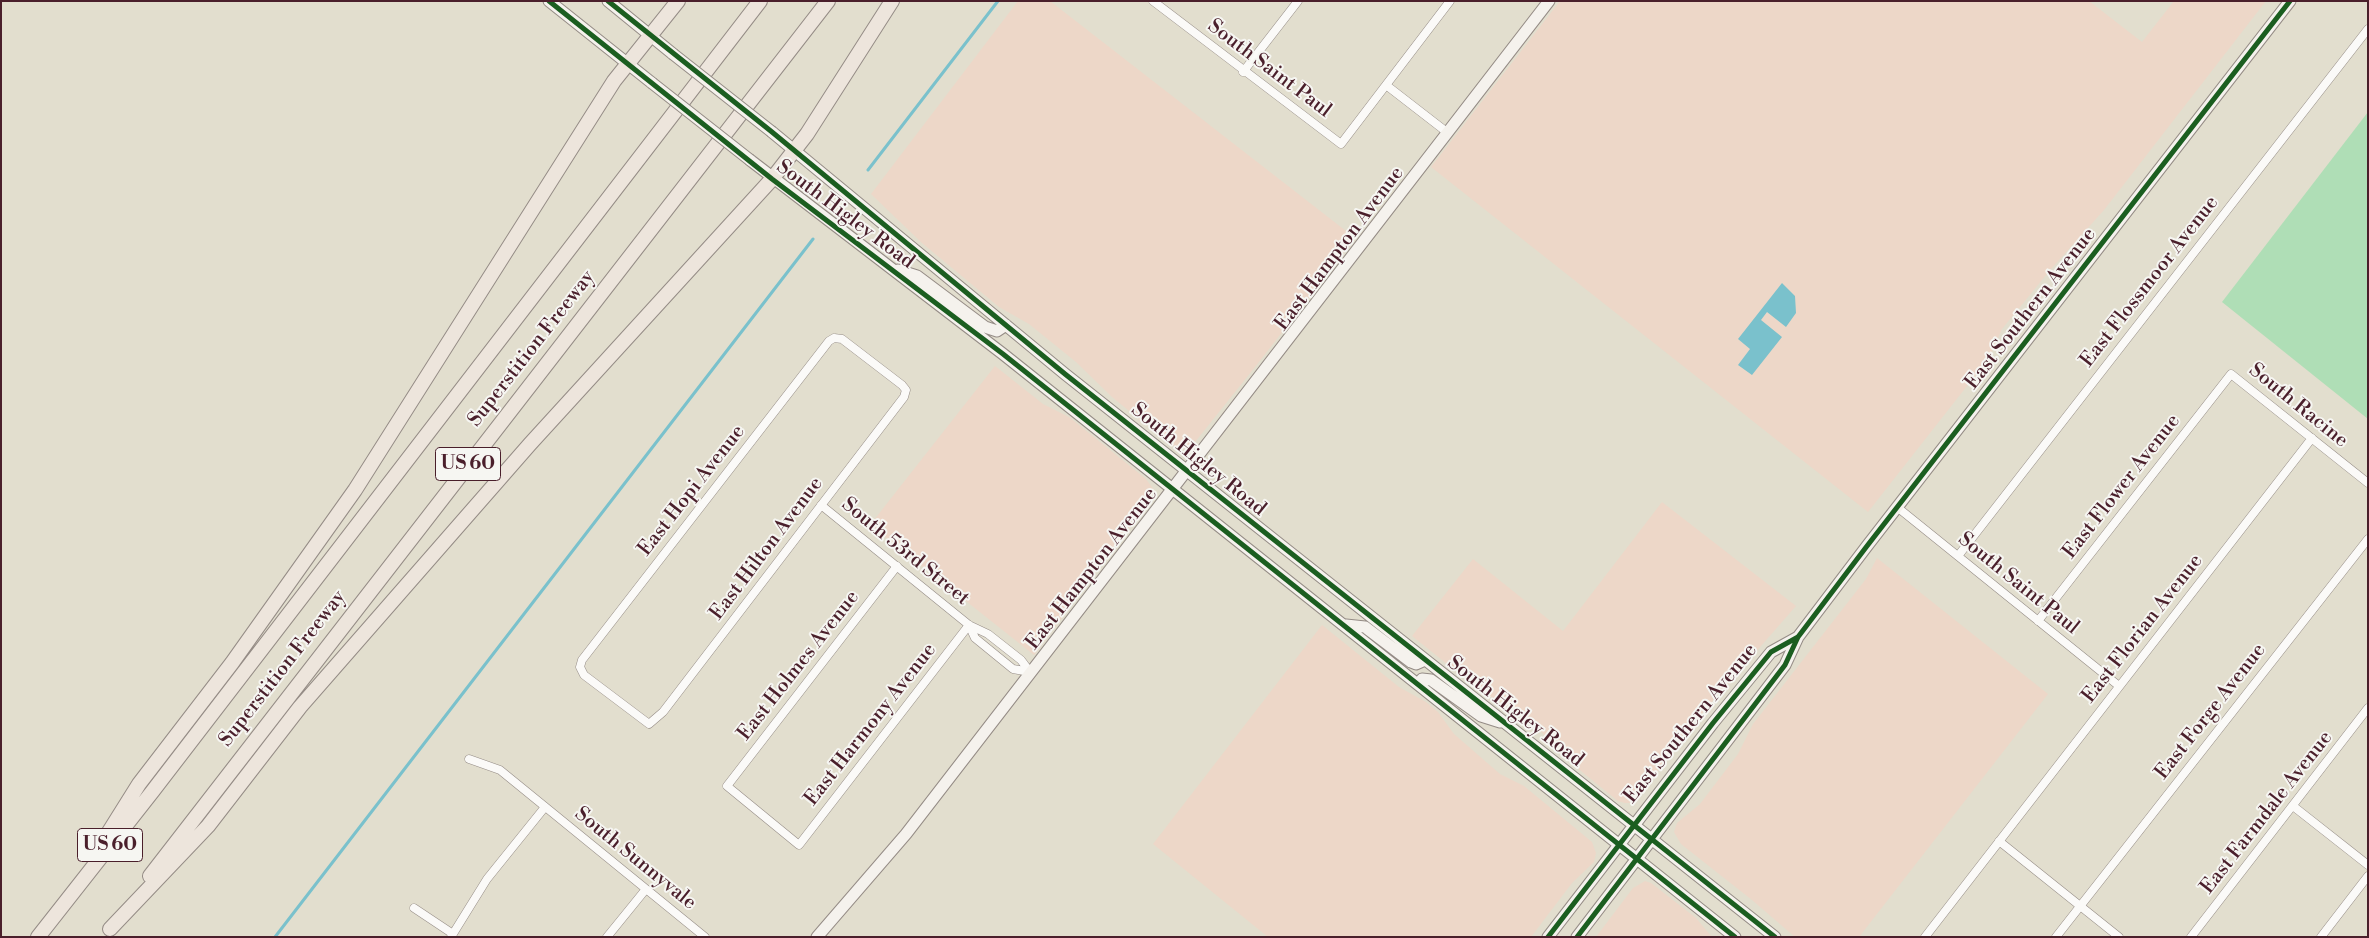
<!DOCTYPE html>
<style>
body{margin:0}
#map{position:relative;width:2369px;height:938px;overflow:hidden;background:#e2dece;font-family:"Libre Bodoni",serif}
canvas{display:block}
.frame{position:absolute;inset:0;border:2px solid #4a1f2b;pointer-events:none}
</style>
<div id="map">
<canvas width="2369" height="938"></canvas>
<div class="frame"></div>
</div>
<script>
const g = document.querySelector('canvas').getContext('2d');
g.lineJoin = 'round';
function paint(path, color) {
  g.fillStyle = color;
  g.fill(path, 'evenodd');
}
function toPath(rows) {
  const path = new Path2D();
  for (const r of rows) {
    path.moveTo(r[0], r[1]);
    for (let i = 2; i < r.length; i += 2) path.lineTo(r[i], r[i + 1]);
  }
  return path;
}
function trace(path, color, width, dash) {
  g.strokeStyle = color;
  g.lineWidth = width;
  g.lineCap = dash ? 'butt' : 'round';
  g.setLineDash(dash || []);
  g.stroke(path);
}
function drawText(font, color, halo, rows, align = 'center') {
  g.font = font + ' "Libre Bodoni",serif';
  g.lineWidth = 4;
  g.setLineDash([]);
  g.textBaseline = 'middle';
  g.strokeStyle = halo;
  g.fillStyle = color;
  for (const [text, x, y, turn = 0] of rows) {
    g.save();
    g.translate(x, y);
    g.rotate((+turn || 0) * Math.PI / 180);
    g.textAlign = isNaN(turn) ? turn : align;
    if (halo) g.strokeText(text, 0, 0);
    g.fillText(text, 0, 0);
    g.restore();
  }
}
const built = toPath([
 [1018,1,1050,1,1355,238,1259,362,1191,447,1179,449,1171,445,1112,397,1076,362,1029,324,999,307,922,243,871,194],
 [1560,1,2089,1,2142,42,2174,1,2266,1,2104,210,2051,269,2002,329,1989,358,1868,512,1431,167],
 [995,366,1043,404,1069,417,1146,479,1154,490,1153,496,1034,655,870,525],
 [1662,502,1796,606,1690,727,1641,794,1630,803,1625,803,1618,801,1560,754,1539,729,1512,707,1482,692,1412,636,1473,559,1563,631],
 [1877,558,2048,694,1859,937,1795,937,1752,900,1681,844,1674,832,1677,823,1700,804,1738,754,1753,724,1866,579],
 [1322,625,1399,687,1426,702,1438,712,1454,734,1500,774,1524,786,1592,842,1596,853,1594,862,1572,883,1531,937,1268,937,1153,844],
 [1645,881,1651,883,1696,918,1712,937,1596,937,1633,888]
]);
const green = toPath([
 [2368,112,2368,419,2222,302]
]);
const water = toPath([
 [1782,283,1795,296,1796,313,1786,327,1767,312,1761,320,1782,337,1752,375,1738,365,1750,349,1738,339]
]);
const stream = toPath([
 [868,170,998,1],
 [275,937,813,239]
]);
const street = toPath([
 [1153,1,1341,144,1450,1],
 [1243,72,1298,1],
 [1386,85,1448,133],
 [834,338,842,339,902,385,906,390,904,397,663,712,649,724,584,675,580,667,582,660,829,341,834,338],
 [821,505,969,625,988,634,1021,660,1030,672],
 [1897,507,2119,686],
 [1958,556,2368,29],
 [897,566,727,786,799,845,969,625],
 [2038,621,2231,374,2368,483],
 [969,625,975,638,1013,669,1030,672],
 [469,759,500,770,705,937],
 [2293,806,2368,865],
 [1999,841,2119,937],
 [414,908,453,934],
 [451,937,487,879,545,807],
 [607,937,646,889],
 [1925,937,2312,438],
 [2056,937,2368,539],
 [2191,937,2368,708],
 [2321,937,2368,876]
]);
const secondary = toPath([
 [549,1,652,83],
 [608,1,673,54],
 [772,132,1065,374,1775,937],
 [750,160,1003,354,1735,937],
 [898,270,917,276,985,327,997,331,1006,325],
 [1346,625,1365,627,1411,662,1416,664,1425,660],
 [1419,683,1422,679,1431,680,1481,716,1500,722],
 [817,937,906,834,1549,1],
 [1548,937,1713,723,1771,652,1798,637],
 [1577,937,1785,665,1798,637,1867,546,2290,1]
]);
const highway = toPath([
 [102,843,139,784,232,663,355,490,614,81,678,1],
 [150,876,828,1],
 [110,929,208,826,300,707,530,444,772,179,807,134,892,1],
 [38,937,152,792,760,1]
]);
const secondaryBridge = toPath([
 [673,54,772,132],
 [652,83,750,160]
]);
const cycleway = toPath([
 [549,1,772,179,1003,354,1735,937],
 [608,1,772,132,1065,374,1775,937],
 [1548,937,1713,723,1771,652,1798,637],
 [1577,937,1785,665,1798,637,1867,546,2290,1]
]);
const shields = [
 [468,464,65],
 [110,845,65]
];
const shieldNames = [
 ["US 60",468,464],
 ["US 60",110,845]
];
const streetNames = [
 ["South Saint Paul",1269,69,37],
 ["South Higley Road",845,215,37],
 ["East Hampton Avenue",1340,249,-53],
 ["East Flossmoor Avenue",2150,282,-52],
 ["East Southern Avenue",2031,309,-52],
 ["Superstition Freeway",532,349,-52],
 ["South Racine",2298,406,39],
 ["South Higley Road",1198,460,39],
 ["East Flower Avenue",2122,487,-52],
 ["East Hopi Avenue",692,491,-52],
 ["East Hilton Avenue",767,549,-53],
 ["South 53rd Street",905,552,39],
 ["East Hampton Avenue",1092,569,-52],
 ["South Saint Paul",2018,584,39],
 ["East Florian Avenue",2143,629,-52],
 ["East Holmes Avenue",799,666,-52],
 ["Superstition Freeway",283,669,-52],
 ["South Higley Road",1515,712,38],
 ["East Forge Avenue",2211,712,-52],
 ["East Southern Avenue",1691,724,-51],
 ["East Harmony Avenue",871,725,-52],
 ["East Farmdale Avenue",2267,813,-52],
 ["South Sunnyvale",635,859,39]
];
paint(built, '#edd7c8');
paint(green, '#afdeb6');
paint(water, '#7ac1cc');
trace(stream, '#7ac1cc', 3);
trace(street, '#958c86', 9);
trace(secondary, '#958c86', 13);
trace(highway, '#958c86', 16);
trace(street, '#fbfaf8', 8);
trace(secondary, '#f5f2ed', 11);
trace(highway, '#ede5dc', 14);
trace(secondaryBridge, '#958c86', 13, []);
trace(secondaryBridge, '#f5f2ed', 11);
trace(cycleway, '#1b5e20', 5);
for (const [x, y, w] of shields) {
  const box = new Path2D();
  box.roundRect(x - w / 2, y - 16.5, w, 33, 4);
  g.fillStyle = '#f6f6f2';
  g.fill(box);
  trace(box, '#4a1f2b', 1);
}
drawText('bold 19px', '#4a1f2b', null, shieldNames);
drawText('20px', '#4a1f2b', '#f6f6f2', streetNames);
</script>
